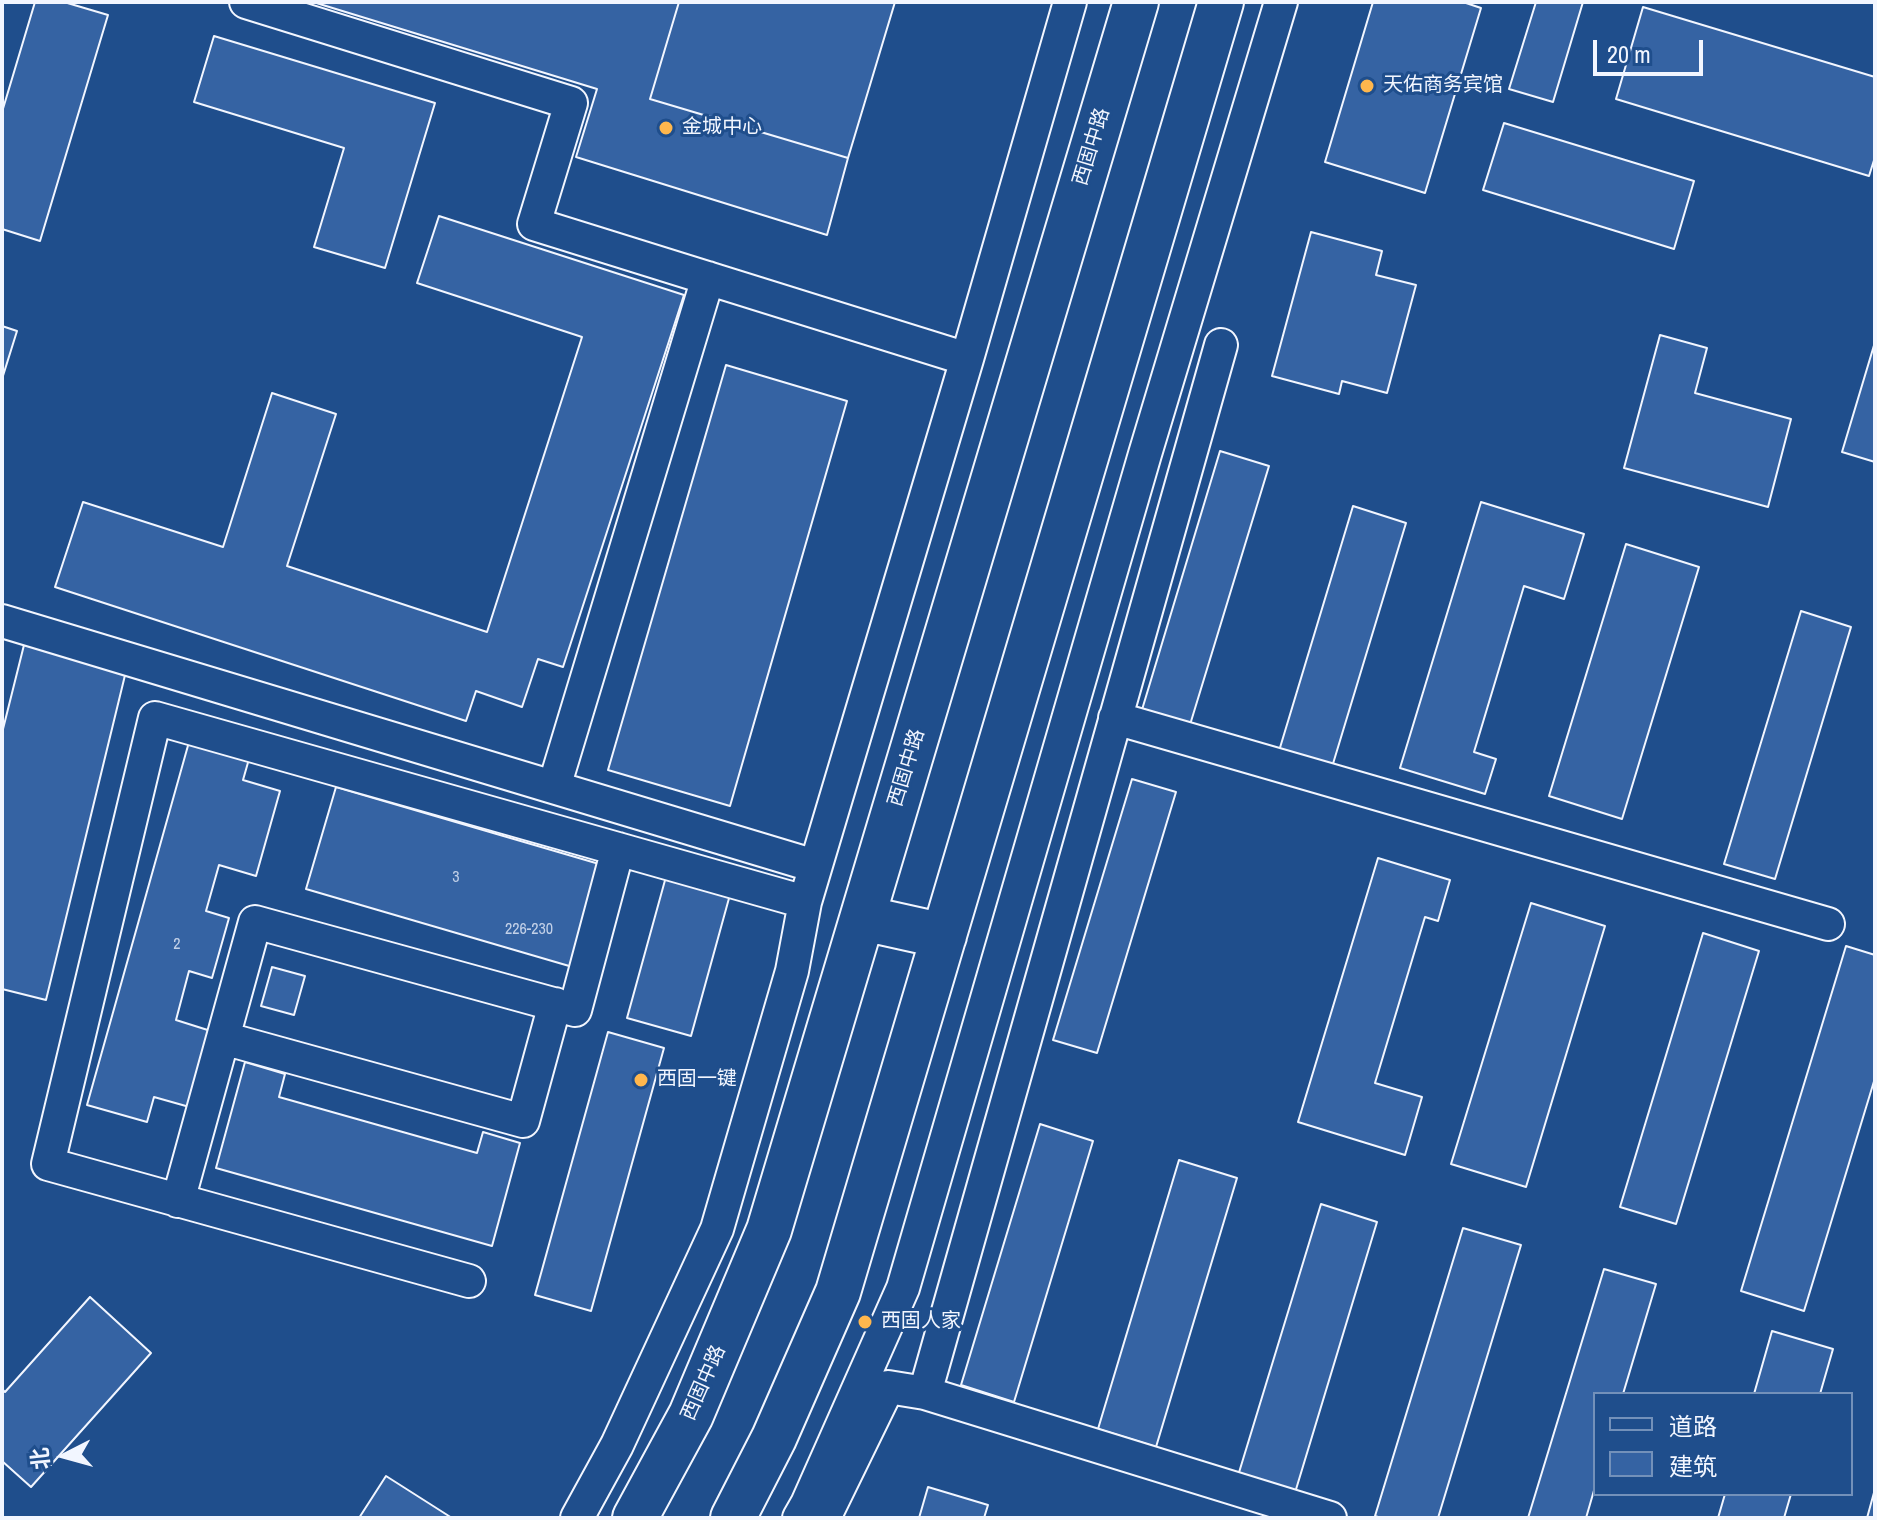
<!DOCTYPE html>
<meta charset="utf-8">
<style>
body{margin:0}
#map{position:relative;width:1877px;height:1520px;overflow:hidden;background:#1f4e8c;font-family:"Archivo Narrow","Noto Sans SC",sans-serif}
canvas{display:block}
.frame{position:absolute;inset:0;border:4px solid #f2f6ff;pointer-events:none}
.legend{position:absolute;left:1593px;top:1392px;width:260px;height:104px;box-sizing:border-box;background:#1f4e8c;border:2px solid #7391ba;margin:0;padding:10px 14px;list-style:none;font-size:24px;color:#f2f6ff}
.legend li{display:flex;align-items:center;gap:16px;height:40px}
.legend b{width:40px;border:2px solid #7391ba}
.north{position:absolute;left:24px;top:1416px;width:80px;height:80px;-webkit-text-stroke:6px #1f4e8c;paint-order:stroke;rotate:264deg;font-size:22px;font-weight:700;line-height:32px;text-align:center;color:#f2f6ff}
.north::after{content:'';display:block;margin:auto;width:28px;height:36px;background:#f2f6ff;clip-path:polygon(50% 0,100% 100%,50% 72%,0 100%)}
.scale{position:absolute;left:1593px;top:40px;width:110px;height:36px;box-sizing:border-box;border:4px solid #f2f6ff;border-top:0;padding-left:10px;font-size:24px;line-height:28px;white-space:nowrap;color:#f2f6ff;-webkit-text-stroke:6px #1f4e8c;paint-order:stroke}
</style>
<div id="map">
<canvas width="1877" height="1520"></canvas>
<div class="frame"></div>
<ul class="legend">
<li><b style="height:10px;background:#1f4e8c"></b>道路</li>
<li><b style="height:22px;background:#3563a3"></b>建筑</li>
</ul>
<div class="north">北</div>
<div class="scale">20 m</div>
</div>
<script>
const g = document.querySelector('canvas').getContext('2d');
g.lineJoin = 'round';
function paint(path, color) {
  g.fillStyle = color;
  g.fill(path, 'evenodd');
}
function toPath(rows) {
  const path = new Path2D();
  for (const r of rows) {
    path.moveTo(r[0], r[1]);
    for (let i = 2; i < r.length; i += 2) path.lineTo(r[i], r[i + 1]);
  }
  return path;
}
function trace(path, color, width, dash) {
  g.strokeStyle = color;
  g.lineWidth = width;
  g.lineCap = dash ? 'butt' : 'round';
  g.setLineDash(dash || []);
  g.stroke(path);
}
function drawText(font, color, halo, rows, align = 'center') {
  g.font = font + ' "Archivo Narrow","Noto Sans SC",sans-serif';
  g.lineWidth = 6;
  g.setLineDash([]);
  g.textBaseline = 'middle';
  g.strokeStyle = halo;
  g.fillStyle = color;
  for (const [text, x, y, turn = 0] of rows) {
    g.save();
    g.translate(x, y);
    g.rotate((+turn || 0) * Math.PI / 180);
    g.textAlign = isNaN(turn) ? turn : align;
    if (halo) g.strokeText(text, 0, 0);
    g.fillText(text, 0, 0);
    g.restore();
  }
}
const building = toPath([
 [35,2,64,2,108,15,40,241,2,229,2,112,35,2],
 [313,2,679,2,650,99,848,158,827,235,576,157,597,89,313,2],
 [679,2,895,2,848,158,650,99,679,2],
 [1373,2,1463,2,1481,8,1425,193,1325,162,1373,2],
 [1536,2,1583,2,1553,102,1509,89,1536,2],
 [1643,7,1875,77,1875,157,1869,176,1616,99,1643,7],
 [214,36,435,103,385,268,314,247,344,148,194,102,214,36],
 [1504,123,1694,181,1674,249,1483,190,1504,123],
 [439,216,684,295,563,667,538,659,522,707,476,691,466,721,55,587,83,502,223,547,272,393,336,414,287,566,487,632,582,337,417,283,439,216],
 [1311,232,1382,251,1376,275,1416,285,1387,393,1342,381,1339,394,1272,376,1311,232],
 [2,326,17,331,2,379,2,326],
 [1660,335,1707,348,1695,393,1791,419,1768,507,1624,468,1660,335],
 [1875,342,1875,462,1842,452,1875,342],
 [726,365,847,401,730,806,608,770,726,365],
 [1220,451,1269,466,1189,728,1141,713,1220,451],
 [1481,502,1584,534,1564,599,1524,586,1474,752,1496,759,1485,794,1400,768,1481,502],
 [1353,506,1406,523,1332,767,1279,751,1353,506],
 [1626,544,1699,567,1622,819,1549,796,1626,544],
 [1801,611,1851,627,1775,879,1724,864,1801,611],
 [25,641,127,667,46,1000,2,989,2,733,25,641],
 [189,742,249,759,243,780,280,791,256,876,219,865,206,911,229,918,212,978,189,971,176,1020,214,1032,193,1108,154,1097,147,1122,87,1105,189,742],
 [1132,779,1176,792,1097,1053,1053,1040,1132,779],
 [336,787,606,866,576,968,306,889,336,787],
 [1378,858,1450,880,1438,921,1425,917,1375,1083,1422,1097,1405,1155,1298,1122,1378,858],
 [667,873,731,891,691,1036,627,1018,667,873],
 [1531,903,1605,926,1526,1187,1451,1164,1531,903],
 [1703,933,1759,951,1676,1224,1620,1207,1703,933],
 [1846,946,1875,955,1875,1078,1804,1311,1741,1291,1846,946],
 [272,967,305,976,294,1015,261,1006,272,967],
 [608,1032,664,1048,591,1311,535,1295,608,1032],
 [245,1062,285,1074,279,1097,477,1153,483,1132,520,1143,492,1246,216,1168,245,1062],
 [1040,1124,1093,1141,1014,1402,961,1385,1040,1124],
 [1179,1160,1237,1178,1156,1447,1098,1429,1179,1160],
 [1321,1204,1377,1222,1294,1496,1237,1479,1321,1204],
 [1463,1228,1521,1245,1438,1518,1381,1518,1375,1516,1463,1228],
 [1604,1269,1656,1284,1623,1394,1595,1394,1595,1487,1586,1518,1528,1518,1604,1269],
 [90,1297,151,1353,31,1487,2,1461,2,1389,5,1392,90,1297],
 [1772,1331,1833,1349,1820,1394,1754,1394,1772,1331],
 [386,1476,452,1518,359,1518,386,1476],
 [928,1487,988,1505,984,1518,919,1518,928,1487],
 [1875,1489,1875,1518,1867,1518,1875,1489],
 [1725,1494,1791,1494,1784,1518,1718,1518,1725,1494]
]);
const minor = toPath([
 [246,2,571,103,534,224,967,359],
 [2,621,815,866],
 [1115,718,1828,924],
 [554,787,708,278],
 [223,1038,523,1121,555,1004],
 [178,1201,255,922,575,1010,618,849],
 [469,1281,48,1164,155,718,805,902],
 [925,1393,1221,345],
 [577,1518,617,1445,717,1229,792,971,805,902,967,359,1070,2],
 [799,1518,807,1504,903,1288,1145,454,1281,2],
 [824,1518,888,1387,925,1393,1330,1518]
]);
const primary = toPath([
 [863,918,944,936],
 [635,1518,691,1415,769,1230,1136,2],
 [733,1518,774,1438,838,1292,1221,2]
]);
const markers = [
 [1367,86,8,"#ffb74d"],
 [666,128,8,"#ffb74d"],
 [641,1080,8,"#ffb74d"],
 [865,1322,8,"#ffb74d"]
];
const numberNames = [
 ["3",456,878],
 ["226-230",529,930],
 ["2",177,945]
];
const poiNames = [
 ["天佑商务宾馆",1383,86],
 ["金城中心",682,128],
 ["西固一键",657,1080],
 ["西固人家",881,1322]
];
const streetNames = [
 ["西固中路",1092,147,-73],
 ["西固中路",907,768,-73],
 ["西固中路",704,1383,-66]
];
paint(building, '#3563a3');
trace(building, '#f2f6ff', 2);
trace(minor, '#f2f6ff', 36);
trace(primary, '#f2f6ff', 48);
trace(minor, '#1f4e8c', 32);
trace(primary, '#1f4e8c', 44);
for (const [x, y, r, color] of markers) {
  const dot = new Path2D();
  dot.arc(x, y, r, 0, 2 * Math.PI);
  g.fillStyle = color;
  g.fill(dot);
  trace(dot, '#1f4e8c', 3);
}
drawText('16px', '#c3d1e8', null, numberNames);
drawText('20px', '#f2f6ff', '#1f4e8c', poiNames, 'left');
drawText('20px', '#f2f6ff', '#1f4e8c', streetNames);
</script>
